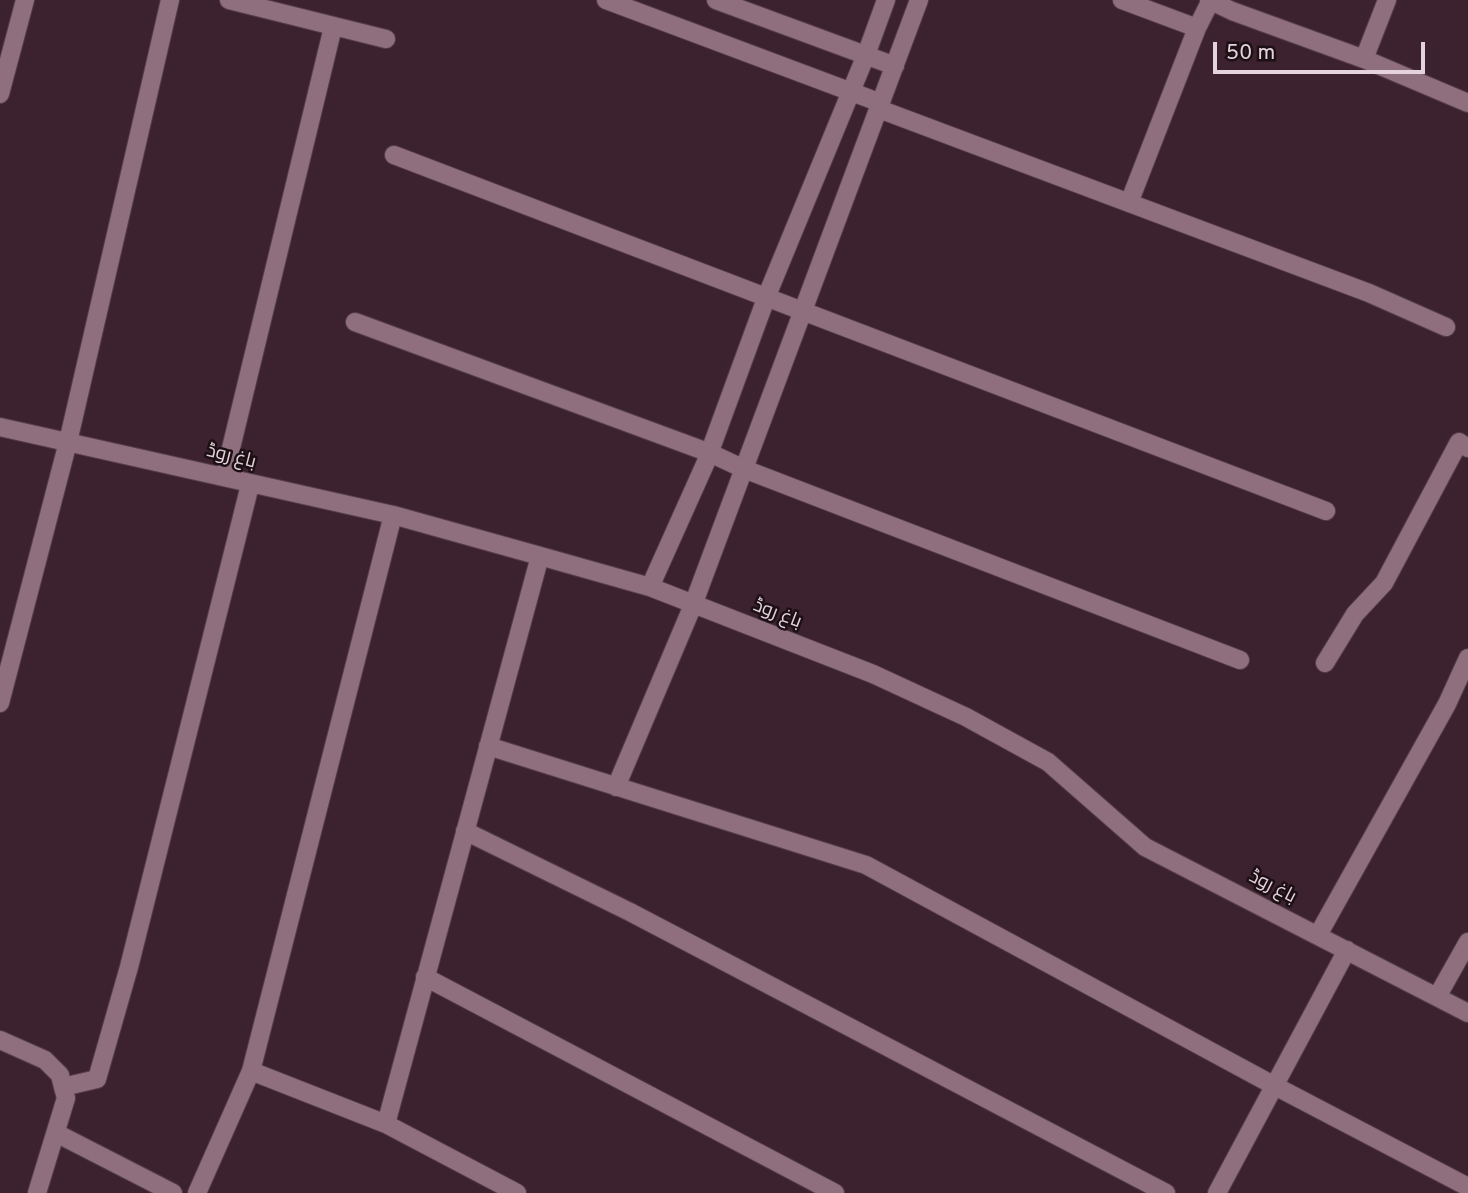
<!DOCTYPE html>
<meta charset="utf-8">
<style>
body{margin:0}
#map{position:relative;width:1468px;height:1193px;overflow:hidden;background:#3c222e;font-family:Overpass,sans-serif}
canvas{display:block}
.scale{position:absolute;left:1213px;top:42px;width:212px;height:32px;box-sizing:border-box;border:4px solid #e5d3db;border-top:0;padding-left:9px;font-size:21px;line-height:24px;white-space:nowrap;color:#e5d3db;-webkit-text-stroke:5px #1c1015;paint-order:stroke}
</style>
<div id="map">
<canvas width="1468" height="1193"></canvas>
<div class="scale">50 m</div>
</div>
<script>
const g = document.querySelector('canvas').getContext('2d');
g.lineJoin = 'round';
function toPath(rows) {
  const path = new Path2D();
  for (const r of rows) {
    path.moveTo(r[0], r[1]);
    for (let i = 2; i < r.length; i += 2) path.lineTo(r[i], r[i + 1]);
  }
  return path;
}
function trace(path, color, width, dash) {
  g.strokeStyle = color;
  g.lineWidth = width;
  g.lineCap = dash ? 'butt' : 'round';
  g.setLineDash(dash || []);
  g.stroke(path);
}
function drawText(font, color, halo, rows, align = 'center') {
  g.font = font + ' Overpass,Cairo,sans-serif';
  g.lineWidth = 5;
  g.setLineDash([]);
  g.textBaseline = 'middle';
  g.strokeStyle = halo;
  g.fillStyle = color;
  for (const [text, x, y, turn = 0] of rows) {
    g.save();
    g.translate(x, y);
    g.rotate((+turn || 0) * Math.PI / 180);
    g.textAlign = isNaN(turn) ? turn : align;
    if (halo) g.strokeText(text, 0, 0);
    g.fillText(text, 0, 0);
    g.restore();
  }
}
const minor = toPath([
 [229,0,386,39],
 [606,0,881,103],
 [716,0,895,66],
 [1122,0,1197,28],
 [1209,0,1232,11,1364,59,1468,103],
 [1364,59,1387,0],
 [0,94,25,0],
 [879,109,1369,293,1446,327],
 [394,155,1326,511],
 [1129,203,1197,28,1211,0],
 [355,322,710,453,744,469,1240,660],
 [0,427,393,515,540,556,650,587,873,674,966,717,1048,762,1145,847,1468,1013],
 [224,477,333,27],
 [650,587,706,462,768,293,866,55,886,0],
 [1325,663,1355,614,1384,583,1459,442,1468,448],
 [0,703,68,442,170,0],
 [488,746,866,865,1273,1085,1468,1187],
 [616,787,693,605,919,0],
 [465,831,630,912,1166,1193],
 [1318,935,1447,704,1468,658],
 [425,977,835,1193],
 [1437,997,1468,942],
 [0,1040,45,1060,60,1075,63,1087,66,1098,37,1193],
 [251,1071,386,1124,517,1193],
 [63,1087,97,1079,129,967,250,485],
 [386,1124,540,556],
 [56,1133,173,1193],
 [197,1193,251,1071,393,515],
 [1217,1193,1347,950]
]);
const streetNames = [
 ["باغ روڈ",231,458,14],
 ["باغ روڈ",777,615,21],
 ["باغ روڈ",1272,888,27]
];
trace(minor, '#553e4a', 20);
trace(minor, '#8f6f7d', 18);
drawText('19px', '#e5d3db', '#1c1015', streetNames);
</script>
